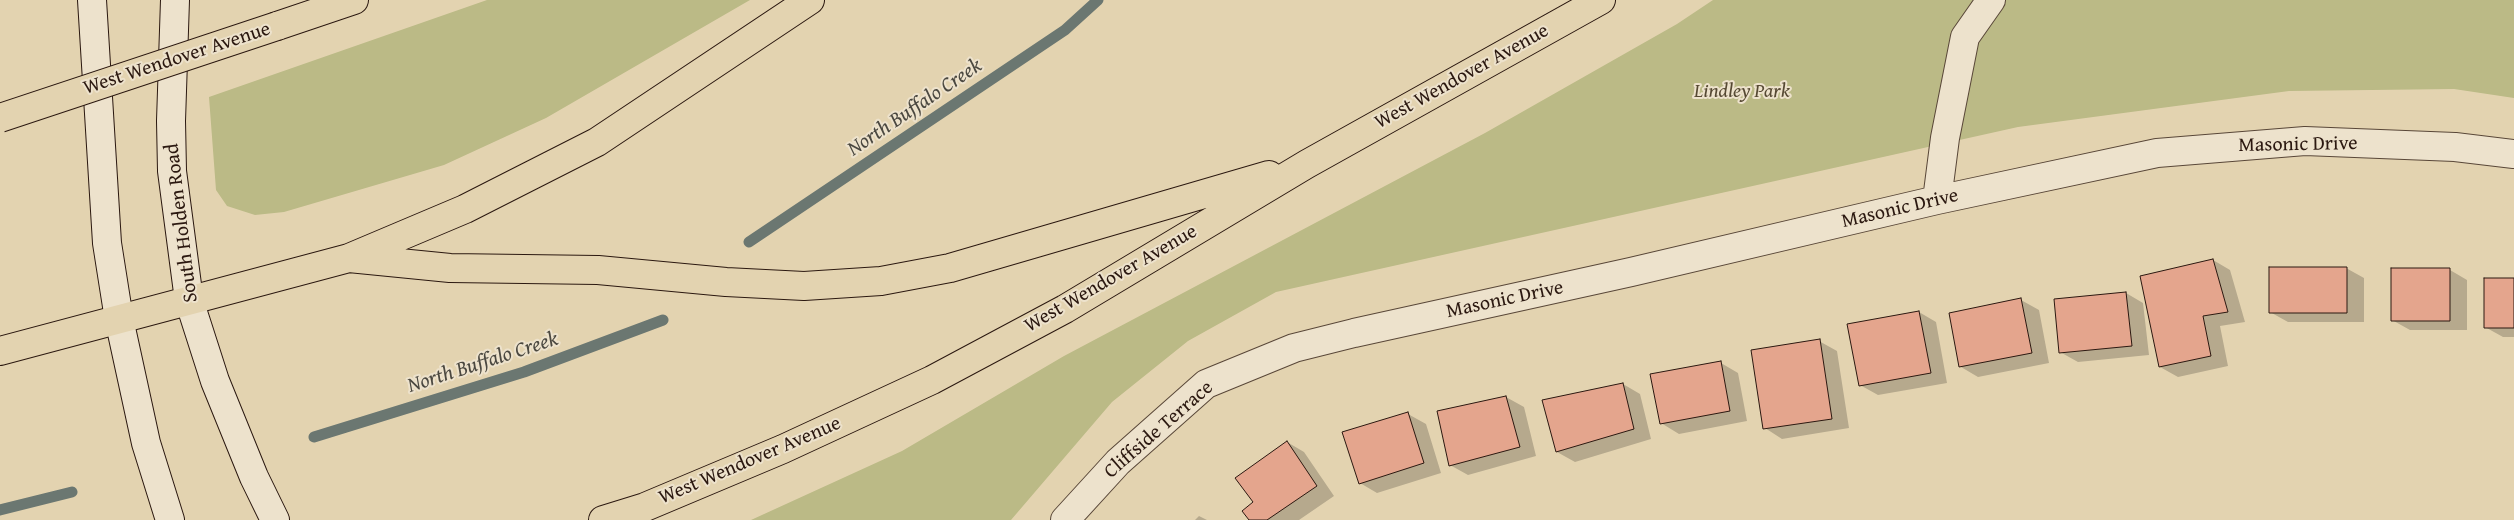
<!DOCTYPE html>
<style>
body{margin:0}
canvas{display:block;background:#e3d3b0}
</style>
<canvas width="2514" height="520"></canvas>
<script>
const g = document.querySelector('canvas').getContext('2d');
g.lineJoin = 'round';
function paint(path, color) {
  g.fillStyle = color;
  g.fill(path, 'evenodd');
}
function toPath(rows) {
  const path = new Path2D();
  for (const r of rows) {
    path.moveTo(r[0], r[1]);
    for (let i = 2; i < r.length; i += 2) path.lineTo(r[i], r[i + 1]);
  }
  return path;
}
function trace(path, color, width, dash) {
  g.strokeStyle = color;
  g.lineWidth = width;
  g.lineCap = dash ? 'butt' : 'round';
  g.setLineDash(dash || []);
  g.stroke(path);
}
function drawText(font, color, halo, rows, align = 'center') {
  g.font = font + ' "Gentium Book Plus",serif';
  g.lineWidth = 4;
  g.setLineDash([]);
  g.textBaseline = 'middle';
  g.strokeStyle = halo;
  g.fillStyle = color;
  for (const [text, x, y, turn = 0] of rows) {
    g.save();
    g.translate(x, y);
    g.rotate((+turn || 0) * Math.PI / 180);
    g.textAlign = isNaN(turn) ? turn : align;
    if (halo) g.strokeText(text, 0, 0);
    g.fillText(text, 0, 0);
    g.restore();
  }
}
const green = toPath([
 [487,0,750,0,546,118,444,165,284,212,255,215,227,206,216,190,209,97],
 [1713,0,2514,0,2514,98,2454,89,2289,91,2018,127,1276,292,1188,341,1112,402,1011,520,751,520,902,451,1064,356,1485,133,1677,24]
]);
const shadow = toPath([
 [2213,260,2230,270,2245,322,2220,326,2228,366,2178,377,2160,367],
 [2346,268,2364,278,2364,322,2288,322,2270,312],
 [2450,270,2467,280,2467,330,2410,330,2392,320],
 [2514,279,2514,337,2503,337,2485,327],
 [2126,293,2143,303,2149,355,2078,362,2060,352],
 [2021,300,2039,310,2049,363,1978,377,1961,367],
 [1919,312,1936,322,1947,383,1878,395,1860,385],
 [1819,341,1837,351,1849,428,1782,439,1765,428],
 [1721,363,1738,373,1747,421,1679,434,1661,423],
 [1623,384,1640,394,1651,439,1575,462,1557,452],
 [1506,397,1524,407,1536,456,1468,475,1450,465,1438,412],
 [1408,414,1426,424,1441,473,1377,493,1360,483],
 [1287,442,1304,452,1334,496,1299,520,1251,520,1254,502],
 [1199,516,1207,520,1195,520]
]);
const stream = toPath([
 [749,242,1065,30,1098,0],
 [314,437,524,372,663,320],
 [0,510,72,492]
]);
const building = toPath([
 [2213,259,2228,312,2203,316,2211,356,2159,367,2140,276,2213,259],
 [2269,267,2347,267,2347,313,2269,313,2269,267],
 [2391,268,2450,268,2450,321,2391,321,2391,268],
 [2484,278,2514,278,2514,328,2484,328,2484,278],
 [2126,292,2132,346,2059,353,2054,299,2126,292],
 [2021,298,2032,353,1959,367,1949,313,2021,298],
 [1919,311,1931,373,1859,386,1847,324,1919,311],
 [1820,339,1832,419,1763,429,1751,350,1820,339],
 [1721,361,1730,411,1660,424,1650,374,1721,361],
 [1623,383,1634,429,1556,452,1542,400,1623,383],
 [1506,396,1520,447,1449,466,1437,411,1506,396],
 [1408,412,1424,463,1359,484,1342,432,1408,412],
 [1287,441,1317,486,1267,520,1249,520,1242,511,1253,502,1235,478,1287,441]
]);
const minor = toPath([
 [1937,200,1945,138,1965,37,1991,0],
 [1065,520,1118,462,1206,384,1294,348,1354,333,1631,272,1937,200,2157,153,2305,141,2455,147,2514,154]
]);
const secondary = toPath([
 [92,0,107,243,119,319,146,443,170,520],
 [175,0,171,121,172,171,189,300,215,381,254,477,275,520]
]);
const motorway = toPath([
 [277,26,354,0],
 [349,258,450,268,598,270,726,282,804,286,881,281,950,268,1269,175],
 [0,351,349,258,465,209,597,142,810,0],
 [603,520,645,507,783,449,932,380,1065,309,1307,164,1601,0]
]);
const motorwayBridge = toPath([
 [0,118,277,26]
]);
const streetNames = [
 ["West Wendover Avenue",177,59,-18],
 ["West Wendover Avenue",1462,77,-29],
 ["Masonic Drive",2298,145,-1],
 ["Masonic Drive",1900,209,-13],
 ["South Holden Road",182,223,-97],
 ["West Wendover Avenue",1111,279,-30],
 ["Masonic Drive",1505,300,-12],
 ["Cliffside Terrace",1159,430,-41],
 ["West Wendover Avenue",750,461,-23]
];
const parkNames = [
 ["Lindley Park",1742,92]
];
const waterNames = [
 ["North Buffalo Creek",915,108,-34],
 ["North Buffalo Creek",483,363,-18]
];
paint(green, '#bbba86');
paint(shadow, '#0003');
trace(stream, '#6b7771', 11);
paint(building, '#e4a58d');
trace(building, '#2b1810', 1);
trace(minor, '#594738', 30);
trace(secondary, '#2b1810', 30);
trace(motorway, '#2b1810', 30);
trace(minor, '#ede2cc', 28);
trace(secondary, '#ede2cc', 28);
trace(motorway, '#e3d3b0', 28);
trace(motorwayBridge, '#2b1810', 30, []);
trace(motorwayBridge, '#e3d3b0', 28);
drawText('20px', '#2b1810', '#ede2cc', streetNames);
drawText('italic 20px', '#564933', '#ede2cc', parkNames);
drawText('italic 21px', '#4b4840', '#ede2cc', waterNames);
</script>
